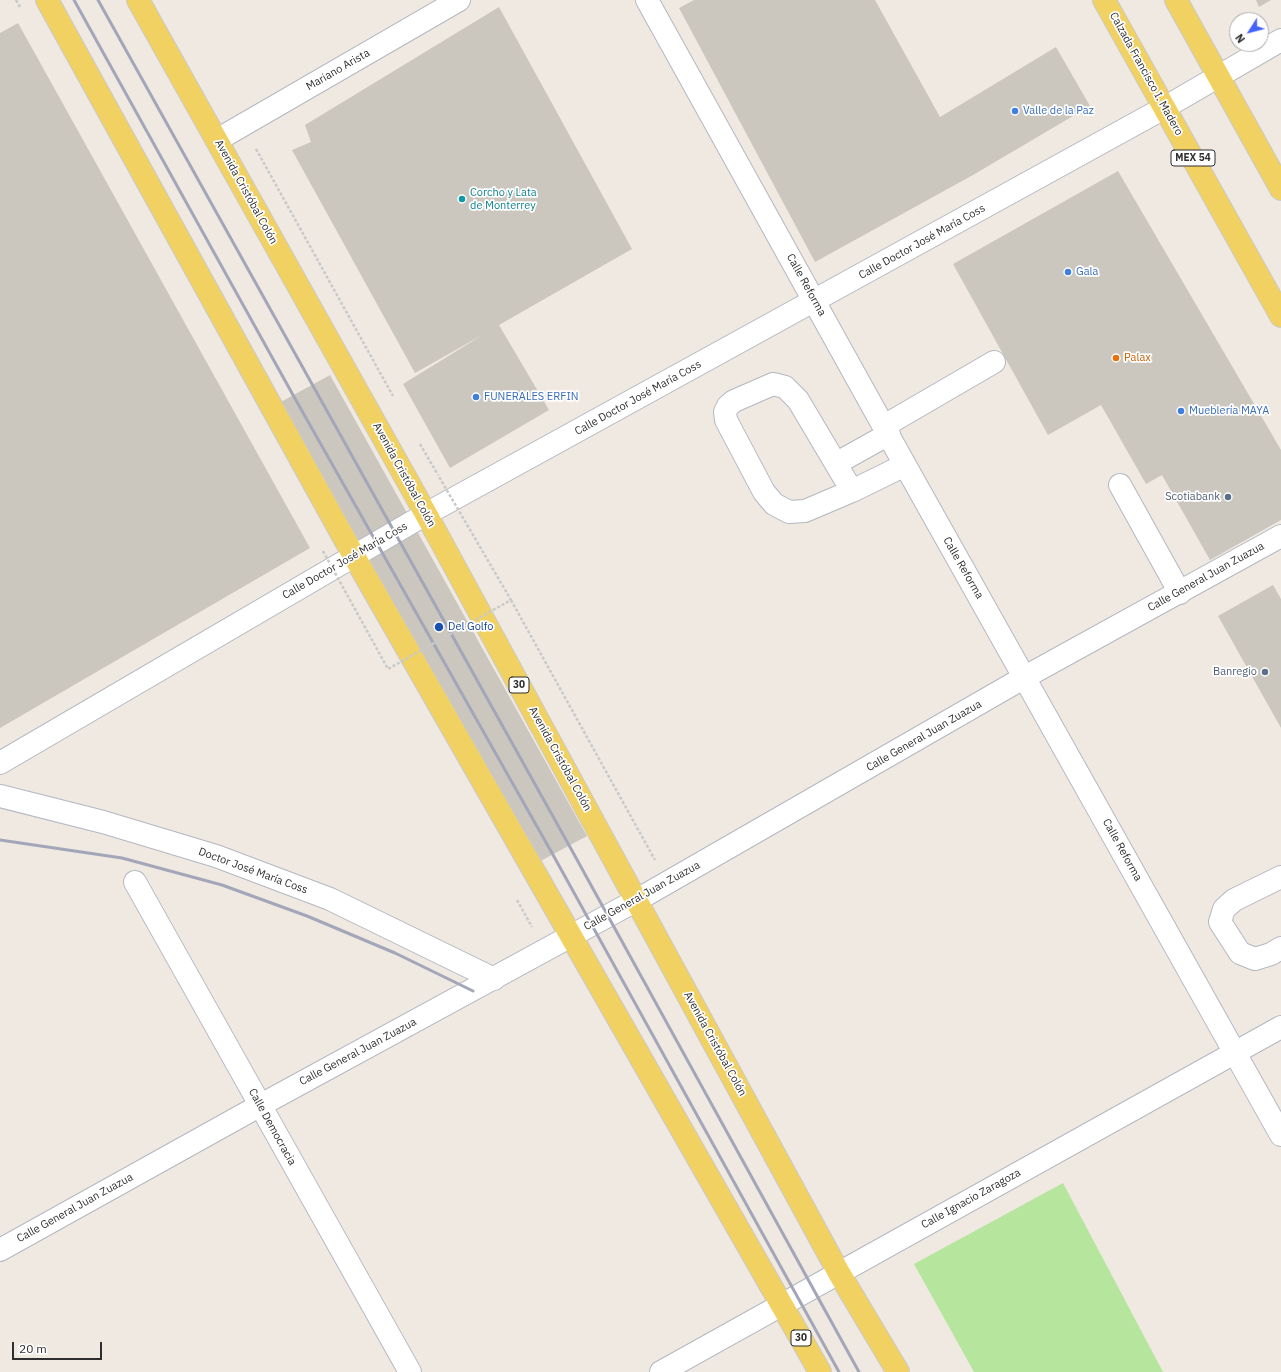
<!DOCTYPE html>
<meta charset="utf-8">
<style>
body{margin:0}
#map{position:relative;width:1281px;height:1372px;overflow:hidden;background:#efe9e1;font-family:"IBM Plex Sans",sans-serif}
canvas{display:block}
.north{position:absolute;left:1229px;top:12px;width:40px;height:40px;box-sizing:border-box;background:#fff;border:1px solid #ababab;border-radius:50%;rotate:234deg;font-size:11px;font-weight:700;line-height:16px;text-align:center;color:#2e2e2e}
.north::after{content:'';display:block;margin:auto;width:14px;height:18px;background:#4264fb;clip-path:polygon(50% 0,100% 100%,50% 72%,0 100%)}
.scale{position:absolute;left:12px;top:1342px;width:90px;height:18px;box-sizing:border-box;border:2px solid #2e2e2e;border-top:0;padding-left:5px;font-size:12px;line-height:14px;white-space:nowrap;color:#2e2e2e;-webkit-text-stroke:3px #fff;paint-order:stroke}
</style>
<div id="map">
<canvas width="1281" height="1372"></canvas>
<div class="north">N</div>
<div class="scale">20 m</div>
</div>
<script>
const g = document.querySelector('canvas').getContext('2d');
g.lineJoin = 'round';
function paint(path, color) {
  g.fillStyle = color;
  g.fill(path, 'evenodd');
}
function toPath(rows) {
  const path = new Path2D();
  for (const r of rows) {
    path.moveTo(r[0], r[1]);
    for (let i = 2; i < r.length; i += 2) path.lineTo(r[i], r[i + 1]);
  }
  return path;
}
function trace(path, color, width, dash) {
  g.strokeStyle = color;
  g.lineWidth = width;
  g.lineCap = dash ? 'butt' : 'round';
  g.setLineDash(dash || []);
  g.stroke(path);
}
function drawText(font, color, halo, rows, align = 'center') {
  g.font = font + ' "IBM Plex Sans",sans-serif';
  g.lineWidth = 3.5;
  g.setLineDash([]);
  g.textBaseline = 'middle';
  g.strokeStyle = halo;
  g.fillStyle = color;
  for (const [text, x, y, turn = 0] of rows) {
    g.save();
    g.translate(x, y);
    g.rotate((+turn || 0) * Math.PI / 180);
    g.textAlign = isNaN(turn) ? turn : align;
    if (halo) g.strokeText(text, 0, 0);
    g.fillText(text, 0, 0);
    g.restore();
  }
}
const green = toPath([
 [1063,1183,1163,1372,974,1372,914,1264]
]);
const building = toPath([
 [694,0,875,0,940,117,1056,47,1090,106,973,175,815,262,679,8],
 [1256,0,1271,0,1259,7],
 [499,7,632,249,499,325,549,410,450,468,403,384,484,334,415,373,292,150,311,142,305,125],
 [18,23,310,548,0,728,0,33],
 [1118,171,1281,450,1281,520,1210,560,1162,475,1146,484,1101,405,1048,435,953,264],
 [330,375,587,836,535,864,279,403],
 [1273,585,1281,599,1281,728,1218,616]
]);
const path = toPath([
 [16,0,20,7],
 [256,149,393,396],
 [420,444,438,475],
 [511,600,655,860],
 [517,900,532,927]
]);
const minor = toPath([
 [647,0,905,465,1281,1135],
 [217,140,459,0],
 [884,426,994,362],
 [837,463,889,434],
 [1120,485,1180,593],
 [852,491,798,400,785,387,773,384,734,401,728,406,725,412,726,420,764,492,774,504,789,512,805,511,852,491,905,465],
 [0,763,426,514,1164,108,1281,40],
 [0,796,103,822,216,856,330,899,494,979],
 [1281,877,1234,900,1224,909,1220,922,1240,953,1255,959,1271,954,1281,948],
 [135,882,410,1372],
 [0,1250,259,1106,637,900,1025,677,1281,536],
 [661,1372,1281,1027]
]);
const major = toPath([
 [47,0,354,556,820,1372],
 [138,0,426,514,839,1273,898,1372],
 [1104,0,1281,316],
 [1176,0,1281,189]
]);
const rail = toPath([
 [74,0,293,395,552,853,839,1372],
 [98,0,570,847,859,1372],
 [0,840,122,858,222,885,307,916,395,953,473,991]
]);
const pathBridge = toPath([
 [323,551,388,669,511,600,438,475]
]);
const markers = [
 [1015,111,4,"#3f7fe0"],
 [462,199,4,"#0f9aa8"],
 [1068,272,4,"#3f7fe0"],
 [1116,358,4,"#e8710a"],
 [476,397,4,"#3f7fe0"],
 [1181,411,4,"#3f7fe0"],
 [1228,497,4,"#5c6f8a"],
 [439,627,5,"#1a4fb4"],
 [1265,672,4,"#5c6f8a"]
];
const shields = [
 [1193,158,44],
 [519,685,20],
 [801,1338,20]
];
const shieldNames = [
 ["MEX 54",1193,158],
 ["30",519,685],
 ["30",801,1338]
];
const streetNames = [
 ["Mariano Arista",338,70,-30],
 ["Calzada Francisco I. Madero",1146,74,61],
 ["Avenida Cristóbal Colón",246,192,61],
 ["Calle Doctor José María Coss",922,242,-29],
 ["Calle Reforma",806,285,61],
 ["Calle Doctor José María Coss",638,398,-29],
 ["Avenida Cristóbal Colón",404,475,61],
 ["Calle Doctor José María Coss",345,561,-30],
 ["Calle Reforma",963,568,60],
 ["Calle General Juan Zuazua",1206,577,-29],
 ["Calle General Juan Zuazua",924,736,-30],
 ["Avenida Cristóbal Colón",560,759,61],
 ["Calle Reforma",1122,850,61],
 ["Doctor José María Coss",253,871,20],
 ["Calle General Juan Zuazua",642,896,-29],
 ["Avenida Cristóbal Colón",715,1044,61],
 ["Calle General Juan Zuazua",358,1052,-28],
 ["Calle Democracia",272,1127,61],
 ["Calle Ignacio Zaragoza",971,1199,-29],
 ["Calle General Juan Zuazua",75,1208,-29]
];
const shopNames = [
 ["Valle de la Paz",1023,111],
 ["Gala",1076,272],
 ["FUNERALES ERFIN",484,397],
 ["Mueblería MAYA",1189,411]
];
const cultureNames = [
 ["Corcho y Lata",470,193],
 ["de Monterrey",470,206]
];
const foodNames = [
 ["Palax",1124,358]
];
const serviceNames = [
 ["Scotiabank",1220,497],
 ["Banregio",1257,672]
];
const transitNames = [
 ["Del Golfo",448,627]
];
paint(green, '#b6e59e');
paint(building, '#cbc7bf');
trace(minor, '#b4b7c1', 24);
trace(major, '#c9c9c9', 24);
trace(path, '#c9c9c9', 2.5, [3, 2]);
trace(minor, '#fff', 22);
trace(major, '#f2d163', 22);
trace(rail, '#a3a6b8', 3);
trace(pathBridge, '#c9c9c9', 2.5, [3, 2]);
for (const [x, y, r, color] of markers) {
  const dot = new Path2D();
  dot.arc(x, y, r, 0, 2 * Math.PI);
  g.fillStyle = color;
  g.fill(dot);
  trace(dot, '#fff', 1.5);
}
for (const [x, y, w] of shields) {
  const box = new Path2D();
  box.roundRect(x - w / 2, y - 8, w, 16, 3);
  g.fillStyle = '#fff';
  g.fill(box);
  trace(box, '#2e2e2e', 1);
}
drawText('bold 10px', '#2e2e2e', null, shieldNames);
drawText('11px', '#2e2e2e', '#fff', streetNames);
drawText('11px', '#366cbe', '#fff', shopNames, 'left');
drawText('11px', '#0d838f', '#fff', cultureNames, 'left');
drawText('11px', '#c56008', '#fff', foodNames, 'left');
drawText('11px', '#4e5e75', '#fff', serviceNames, 'right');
drawText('11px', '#164399', '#fff', transitNames, 'left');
</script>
